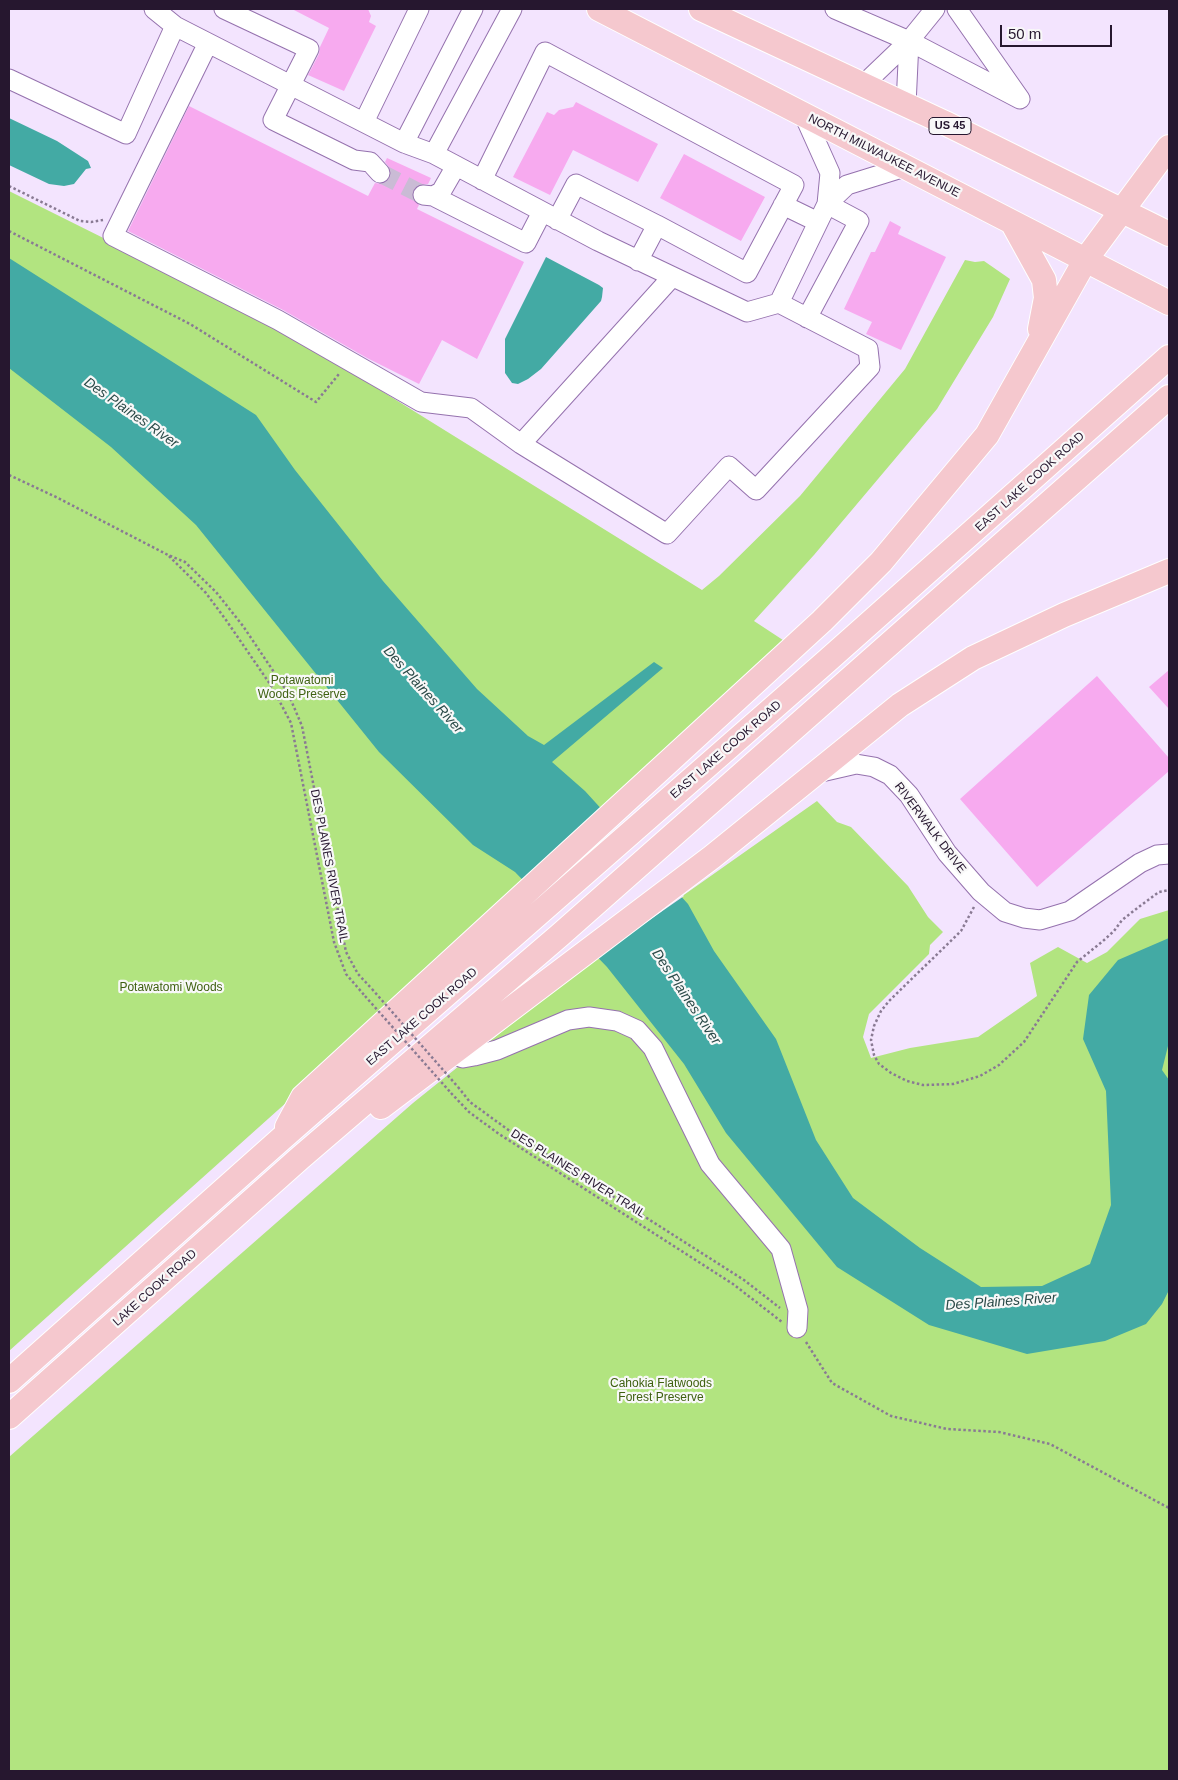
<!DOCTYPE html>
<style>
body{margin:0}
#map{position:relative;width:1178px;height:1780px;overflow:hidden;background:#f3e4fe;font-family:Helvetica,sans-serif}
canvas{display:block}
.frame{position:absolute;inset:0;border:10px solid #26172f;pointer-events:none}
.scale{position:absolute;left:1000px;top:25px;width:112px;height:22px;box-sizing:border-box;border:2px solid #26172f;border-top:0;padding-left:6px;font-size:15px;line-height:18px;white-space:nowrap;color:#26172f;-webkit-text-stroke:4px #f8f8f8;paint-order:stroke}
</style>
<div id="map">
<canvas width="1178" height="1780"></canvas>
<div class="frame"></div>
<div class="scale">50 m</div>
</div>
<script>
const g = document.querySelector('canvas').getContext('2d');
g.lineJoin = 'round';
function paint(path, color) {
  g.fillStyle = color;
  g.fill(path, 'evenodd');
}
function toPath(rows) {
  const path = new Path2D();
  for (const r of rows) {
    path.moveTo(r[0], r[1]);
    for (let i = 2; i < r.length; i += 2) path.lineTo(r[i], r[i + 1]);
  }
  return path;
}
function trace(path, color, width, dash) {
  g.strokeStyle = color;
  g.lineWidth = width;
  g.lineCap = dash ? 'butt' : 'round';
  g.setLineDash(dash || []);
  g.stroke(path);
}
function drawText(font, color, halo, rows, align = 'center') {
  g.font = font + ' Helvetica,sans-serif';
  g.lineWidth = 4.5;
  g.setLineDash([]);
  g.textBaseline = 'middle';
  g.strokeStyle = halo;
  g.fillStyle = color;
  for (const [text, x, y, turn = 0] of rows) {
    g.save();
    g.translate(x, y);
    g.rotate((+turn || 0) * Math.PI / 180);
    g.textAlign = isNaN(turn) ? turn : align;
    if (halo) g.strokeText(text, 0, 0);
    g.fillText(text, 0, 0);
    g.restore();
  }
}
const green = toPath([
 [9,191,264,318,702,590,719,576,800,496,905,369,965,260,975,262,984,261,1010,279,993,317,937,409,814,555,754,621,789,644,374,1024,9,1351],
 [817,801,837,822,851,827,908,886,928,917,943,932,930,945,929,954,869,1014,863,1037,871,1058,910,1048,978,1037,1037,996,1030,963,1058,947,1087,963,1107,952,1140,919,1169,910,1169,1771,9,1771,9,1457,413,1103,586,964]
]);
const water = toPath([
 [9,118,57,141,88,161,91,168,86,169,74,184,64,186,49,184,9,165],
 [546,257,599,285,603,288,602,297,601,301,541,369,528,379,518,384,512,383,505,373,505,339],
 [9,258,256,415,295,470,383,581,477,689,528,736,544,745,654,662,663,668,552,762,585,791,688,904,714,951,776,1039,816,1140,853,1198,920,1248,981,1287,1042,1286,1090,1264,1111,1205,1106,1091,1083,1039,1089,995,1118,960,1169,938,1169,1042,1162,1070,1169,1080,1169,1290,1162,1304,1146,1324,1105,1341,1027,1354,929,1325,837,1267,726,1133,684,1064,607,967,515,872,473,845,379,752,196,525,111,447,9,368]
]);
const pier = toPath([
 [604,808,684,896,595,958,522,882]
]);
const building = toPath([
 [292,9,368,9,371,16,369,22,376,26,344,91,308,75,319,54,320,47,329,28],
 [576,102,658,144,638,182,573,150,550,195,513,177,547,112,554,115,559,110,573,107],
 [189,106,368,196,375,183,383,184,388,181,391,177,391,170,385,162,387,158,431,178,428,184,419,185,414,189,412,193,413,199,419,205,417,209,524,262,477,359,442,340,419,384,367,358,283,310,128,231],
 [684,154,765,197,741,241,660,198],
 [890,221,901,227,898,234,946,257,901,350,866,334,872,322,844,309,871,252,875,252],
 [1169,670,1169,709,1149,687],
 [1097,676,1169,758,1169,771,1037,887,960,799]
]);
const minorTunnel = toPath([
 [380,173,423,195]
]);
const path = toPath([
 [9,186,80,221,91,222,103,220],
 [9,231,190,324,316,402,339,374],
 [9,475,56,497,168,555,185,562,216,592,243,626,288,693,302,726,346,952,358,974,372,989],
 [169,556,206,593,226,620,272,687,291,723,334,942,346,974,365,996],
 [974,907,961,931,889,1001,881,1011,874,1026,871,1040,874,1055,879,1064,891,1073,907,1081,923,1085,953,1084,980,1076,999,1065,1024,1042,1077,962,1103,941,1114,931,1122,920,1140,906,1159,892,1169,890],
 [458,1087,470,1102,507,1129,744,1280,780,1308],
 [451,1093,469,1112,499,1134,733,1284,782,1322],
 [806,1342,832,1383,891,1416,947,1429,999,1432,1050,1444,1169,1508]
]);
const minor = toPath([
 [154,9,175,26,404,143,434,154,598,241,747,312,779,303,868,349,870,367,756,490,729,466,667,534,521,444,471,408,421,402,278,320,113,236,208,43],
 [224,9,309,49,273,120,354,160,370,162,380,173],
 [835,9,909,41,935,9],
 [909,41,1020,99,957,9],
 [9,79,126,134,175,26],
 [863,85,909,41,906,105],
 [364,122,419,9],
 [404,143,473,9],
 [434,154,512,9],
 [482,180,545,52,794,185,747,273,657,225,638,261],
 [423,195,433,196,441,192,456,166],
 [433,196,526,243,542,212],
 [827,204,847,185,905,167],
 [783,205,818,222],
 [557,220,576,184,657,225],
 [779,303,827,204,830,173,804,115],
 [807,318,859,221,827,204],
 [521,444,672,277],
 [817,773,856,764,874,767,890,775,909,795,947,853,981,892,1005,912,1024,918,1040,920,1070,911,1140,863,1157,855,1169,854],
 [451,1053,463,1058,474,1056,497,1050,568,1020,589,1017,617,1021,637,1030,653,1048,710,1164,781,1249,798,1310,797,1328]
]);
const major = toPath([
 [599,9,1169,303],
 [701,9,945,123,1169,234],
 [1012,222,1044,280,1046,298,1040,329],
 [381,1107,712,857,900,705,973,658,1064,615,1169,571],
 [287,1127,303,1097,822,621,881,562,987,435,1086,259,1169,147],
 [9,1381,281,1139,828,660,1169,357],
 [9,1417,300,1158,560,935,1169,397]
]);
const pathBridge = toPath([
 [372,989,458,1087],
 [365,996,451,1093]
]);
const shields = [
 [950,126,42]
];
const shieldNames = [
 ["US 45",950,126]
];
const streetNames = [
 ["NORTH MILWAUKEE AVENUE",884,156,27],
 ["EAST LAKE COOK ROAD",1030,482,-42],
 ["EAST LAKE COOK ROAD",726,750,-41],
 ["RIVERWALK DRIVE",930,828,53],
 ["DES PLAINES RIVER TRAIL",329,866,79],
 ["EAST LAKE COOK ROAD",422,1017,-41],
 ["DES PLAINES RIVER TRAIL",578,1174,32],
 ["LAKE COOK ROAD",155,1288,-42]
];
const parkNames = [
 ["Potawatomi",302,681],
 ["Woods Preserve",302,695],
 ["Potawatomi Woods",171,988],
 ["Cahokia Flatwoods",661,1384],
 ["Forest Preserve",661,1398]
];
const waterNames = [
 ["Des Plaines River",131,413,35],
 ["Des Plaines River",423,690,48],
 ["Des Plaines River",686,997,56],
 ["Des Plaines River",1001,1302,-4]
];
paint(green, '#b2e480');
paint(water, '#43aaa4');
paint(pier, '#f3e4fe');
paint(building, '#f7aaef');
trace(minorTunnel, '#cabbd5', 19, [19, 9]);
trace(minor, '#9572ae', 21);
trace(major, '#fff', 26);
trace(path, '#897a93', 2.5, [2.5, 2.5]);
trace(minor, '#fff', 19);
trace(major, '#f5c8ce', 24);
trace(pathBridge, '#897a93', 2.5, [2.5, 2.5]);
for (const [x, y, w] of shields) {
  const box = new Path2D();
  box.roundRect(x - w / 2, y - 8.5, w, 17, 4);
  g.fillStyle = '#f8f8f8';
  g.fill(box);
  trace(box, '#26172f', 1);
}
drawText('bold 11px', '#26172f', null, shieldNames);
drawText('12px', '#26172f', '#f8f8f8', streetNames);
drawText('12px', '#3f6111', '#f8f8f8', parkNames);
drawText('italic 14px', '#2b4a48', '#f8f8f8', waterNames);
</script>
